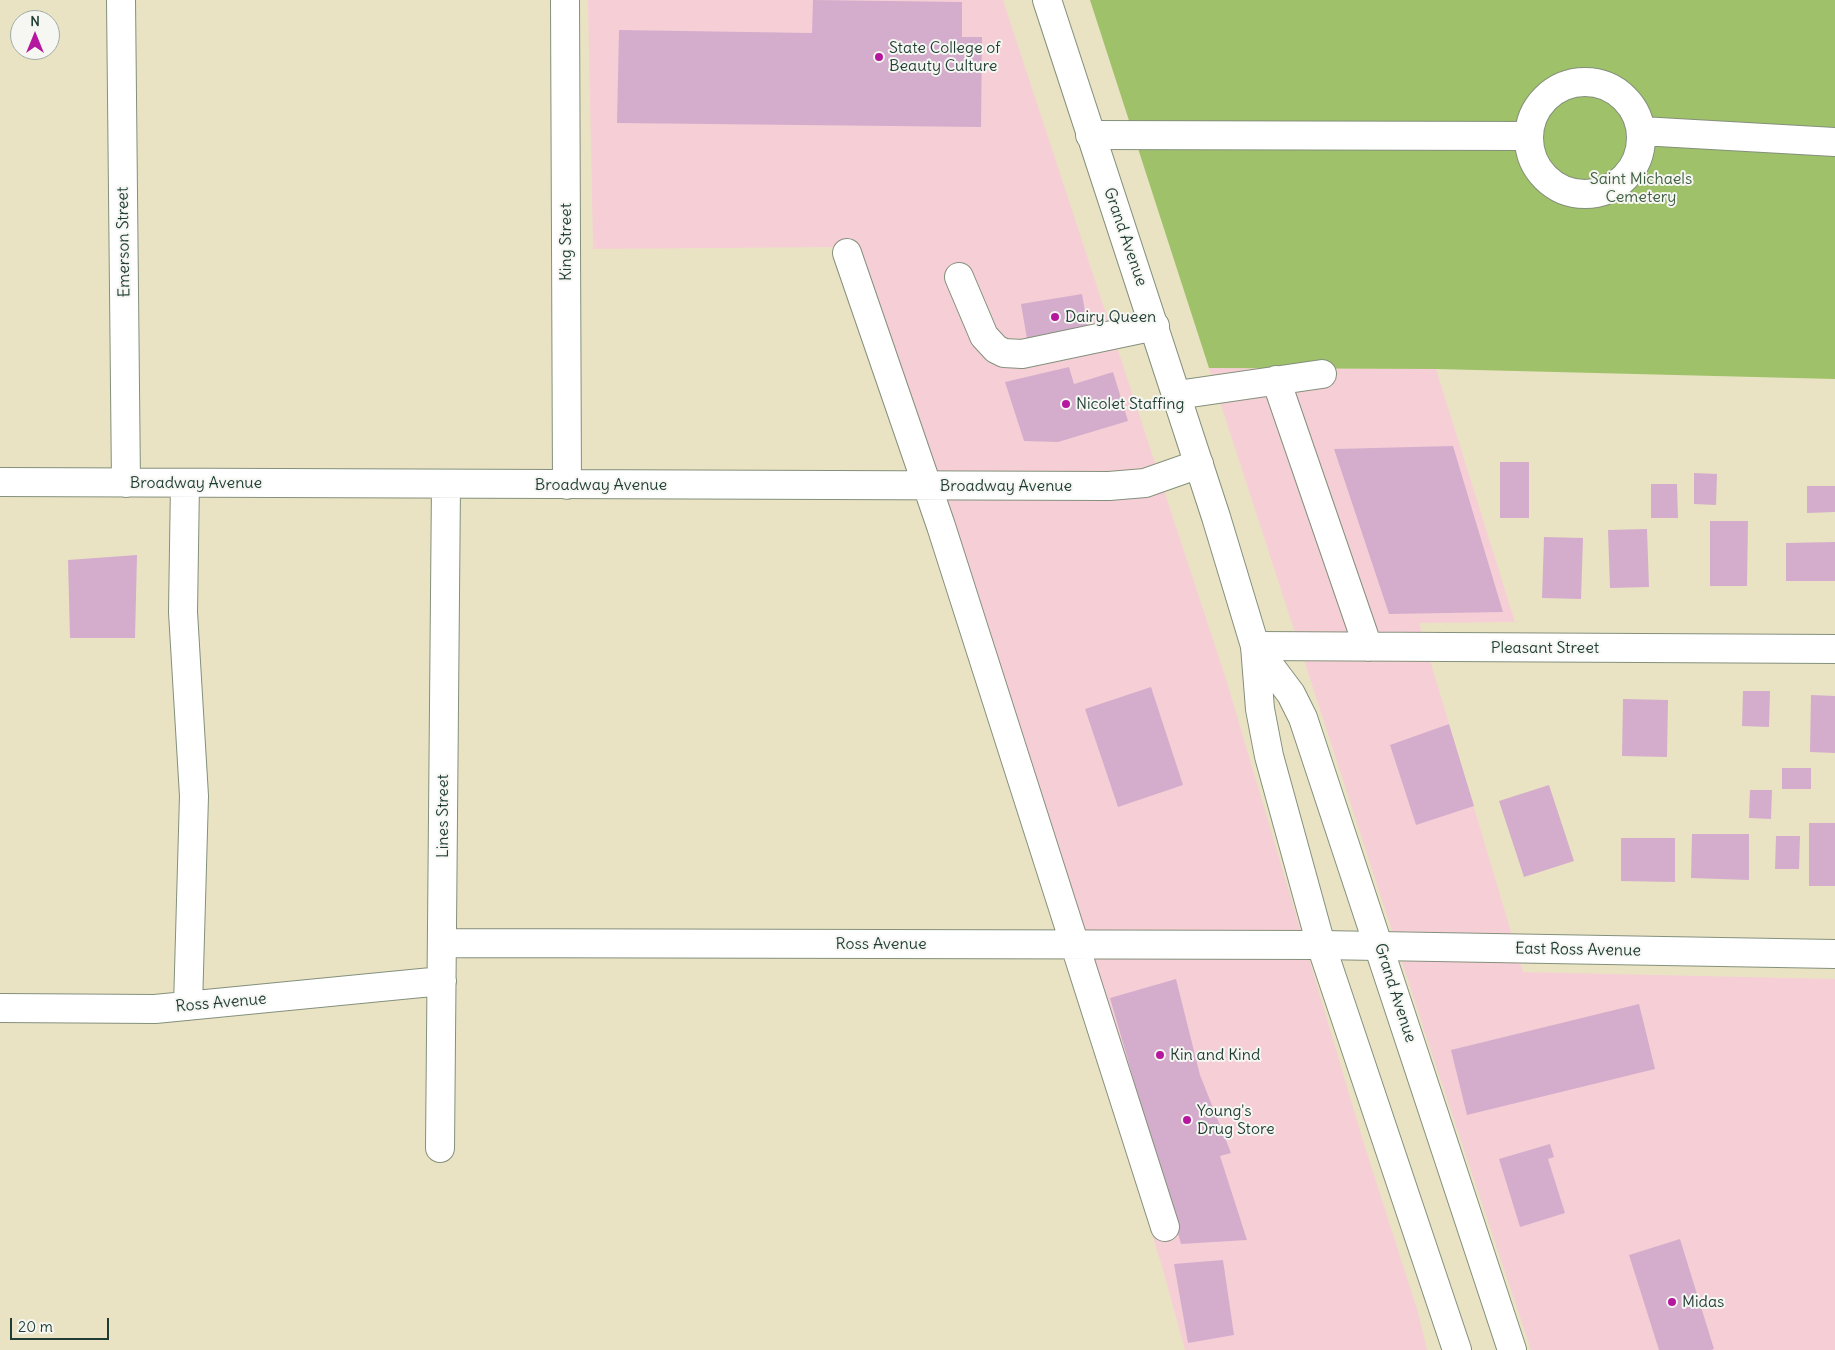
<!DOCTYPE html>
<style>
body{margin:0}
#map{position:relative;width:1835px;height:1350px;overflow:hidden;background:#e9e3c3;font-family:Delius,sans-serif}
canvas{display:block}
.north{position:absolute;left:10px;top:10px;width:50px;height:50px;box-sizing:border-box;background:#f6f6f2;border:1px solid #a0aca6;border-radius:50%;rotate:0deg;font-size:14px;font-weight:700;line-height:20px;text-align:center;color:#1f3d34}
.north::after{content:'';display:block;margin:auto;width:18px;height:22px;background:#b5179e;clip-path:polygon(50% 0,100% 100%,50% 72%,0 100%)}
.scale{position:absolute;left:10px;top:1318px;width:99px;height:22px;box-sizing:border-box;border:2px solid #1f3d34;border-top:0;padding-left:6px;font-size:15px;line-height:18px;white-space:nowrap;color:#1f3d34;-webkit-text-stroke:4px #f6f6f2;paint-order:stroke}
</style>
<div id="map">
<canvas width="1835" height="1350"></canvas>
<div class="north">N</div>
<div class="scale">20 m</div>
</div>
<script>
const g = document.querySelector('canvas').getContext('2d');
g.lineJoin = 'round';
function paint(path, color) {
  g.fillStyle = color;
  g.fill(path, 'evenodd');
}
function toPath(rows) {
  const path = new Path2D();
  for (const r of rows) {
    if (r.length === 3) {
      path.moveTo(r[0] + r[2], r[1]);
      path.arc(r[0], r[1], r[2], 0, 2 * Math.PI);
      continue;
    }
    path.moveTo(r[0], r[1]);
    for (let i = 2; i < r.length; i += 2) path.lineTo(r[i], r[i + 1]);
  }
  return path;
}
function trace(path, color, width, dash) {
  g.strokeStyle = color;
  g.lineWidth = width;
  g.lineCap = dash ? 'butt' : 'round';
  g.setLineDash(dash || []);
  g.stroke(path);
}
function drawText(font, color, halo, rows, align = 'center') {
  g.font = font + ' Delius,sans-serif';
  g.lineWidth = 4;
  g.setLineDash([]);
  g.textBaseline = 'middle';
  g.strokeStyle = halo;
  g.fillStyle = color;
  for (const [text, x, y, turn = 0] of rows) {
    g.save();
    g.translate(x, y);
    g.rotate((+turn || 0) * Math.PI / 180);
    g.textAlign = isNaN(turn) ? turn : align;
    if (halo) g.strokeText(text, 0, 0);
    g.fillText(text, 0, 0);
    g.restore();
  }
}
const built = toPath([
 [588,0,1003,0,1226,679,1365,1147,1418,1312,1427,1350,1185,1350,1163,1270,1054,917,840,247,593,249],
 [1209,368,1436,369,1515,622,1419,623,1523,972,1835,979,1835,1350,1531,1350,1428,1042]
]);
const green = toPath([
 [1090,0,1835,0,1835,379,1436,369,1209,368]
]);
const building = toPath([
 [813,0,962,2,962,37,982,37,981,127,617,123,619,30,812,33],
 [1082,294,1088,329,1027,339,1021,304],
 [1069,367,1074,384,1113,372,1128,421,1058,442,1024,441,1005,382],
 [1453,446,1503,612,1389,614,1334,449],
 [1500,462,1529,462,1529,518,1500,518],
 [1694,473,1717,474,1716,505,1694,504],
 [1651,484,1677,484,1678,518,1651,518],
 [1807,486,1835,486,1835,512,1807,513],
 [1710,521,1748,521,1747,586,1710,586],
 [1647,529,1649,587,1610,588,1608,530],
 [1544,537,1583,538,1581,599,1542,598],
 [1835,542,1835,581,1786,581,1786,543],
 [137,555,135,638,70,638,68,560],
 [1151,687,1183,785,1118,807,1085,709],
 [1743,691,1770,691,1769,727,1742,726],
 [1811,695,1835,696,1835,753,1810,752],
 [1623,699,1668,700,1667,757,1622,756],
 [1449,724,1474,806,1416,825,1390,745],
 [1782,768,1811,768,1811,789,1782,789],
 [1549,785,1574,861,1524,877,1499,801],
 [1750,790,1772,790,1771,819,1749,818],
 [1809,823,1835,823,1835,886,1809,886],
 [1692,834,1749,834,1749,880,1691,878],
 [1776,836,1800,836,1799,869,1775,869],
 [1621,838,1675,838,1675,882,1621,881],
 [1176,979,1200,1075,1231,1153,1220,1156,1247,1240,1181,1244,1110,998],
 [1639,1004,1655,1069,1467,1115,1451,1050],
 [1550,1144,1554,1157,1548,1159,1565,1213,1520,1227,1499,1159],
 [1680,1239,1714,1349,1711,1350,1659,1350,1629,1255],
 [1223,1260,1234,1335,1188,1343,1174,1264]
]);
const minor = toPath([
 [121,0,126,483],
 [565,0,567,485],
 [1585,138,56],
 [1641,131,1835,142],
 [1090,135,1528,136],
 [847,253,941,526,1165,1227],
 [959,277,984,336,996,349,1004,353,1022,354,1155,326],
 [1276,380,1368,647],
 [1177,395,1322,374],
 [0,482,1109,486,1145,483,1199,464],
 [185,483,183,612,194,796,188,1006],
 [1255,646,1835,649],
 [442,943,1321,945,1835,954],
 [0,1008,155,1009,442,981],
 [440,1148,446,484]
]);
const major = toPath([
 [1047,0,1216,517,1255,646,1260,709,1269,756,1321,945,1457,1350],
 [1255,646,1291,694,1303,718,1512,1350]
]);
const markers = [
 [879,57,5,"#b5179e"],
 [1055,317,5,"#b5179e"],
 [1066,404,5,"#b5179e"],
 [1160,1055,5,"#b5179e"],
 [1187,1120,5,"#b5179e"],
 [1672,1302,5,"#b5179e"]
];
const poiNames = [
 ["State College of",889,48],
 ["Beauty Culture",889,66],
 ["Dairy Queen",1065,317],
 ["Nicolet Staffing",1076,404],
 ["Kin and Kind",1170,1055],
 ["Young's",1197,1111],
 ["Drug Store",1197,1129],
 ["Midas",1682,1302]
];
const parkNames = [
 ["Saint Michaels",1641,179],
 ["Cemetery",1641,197]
];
const streetNames = [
 ["Grand Avenue",1125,237,71],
 ["Emerson Street",124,242,-91],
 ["King Street",566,242,-90],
 ["Broadway Avenue",196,483],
 ["Broadway Avenue",601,485],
 ["Broadway Avenue",1006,486],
 ["Pleasant Street",1545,648],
 ["Lines Street",443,816,-90],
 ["Ross Avenue",881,944],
 ["East Ross Avenue",1578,950,1],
 ["Grand Avenue",1395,993,72],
 ["Ross Avenue",221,1003,-5]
];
paint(built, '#f6cfd6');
paint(green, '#9fc169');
paint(building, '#d4adcc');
trace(minor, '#84907c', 30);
trace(major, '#84907c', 30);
trace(minor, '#fff', 28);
trace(major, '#fff', 28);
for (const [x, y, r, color] of markers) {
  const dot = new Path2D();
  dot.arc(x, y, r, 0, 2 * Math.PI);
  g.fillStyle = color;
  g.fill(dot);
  trace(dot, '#f6f6f2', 2);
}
drawText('16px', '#1f3d34', '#f6f6f2', poiNames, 'left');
drawText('16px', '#3f5e41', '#f6f6f2', parkNames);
drawText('16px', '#1f3d34', '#f6f6f2', streetNames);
</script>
